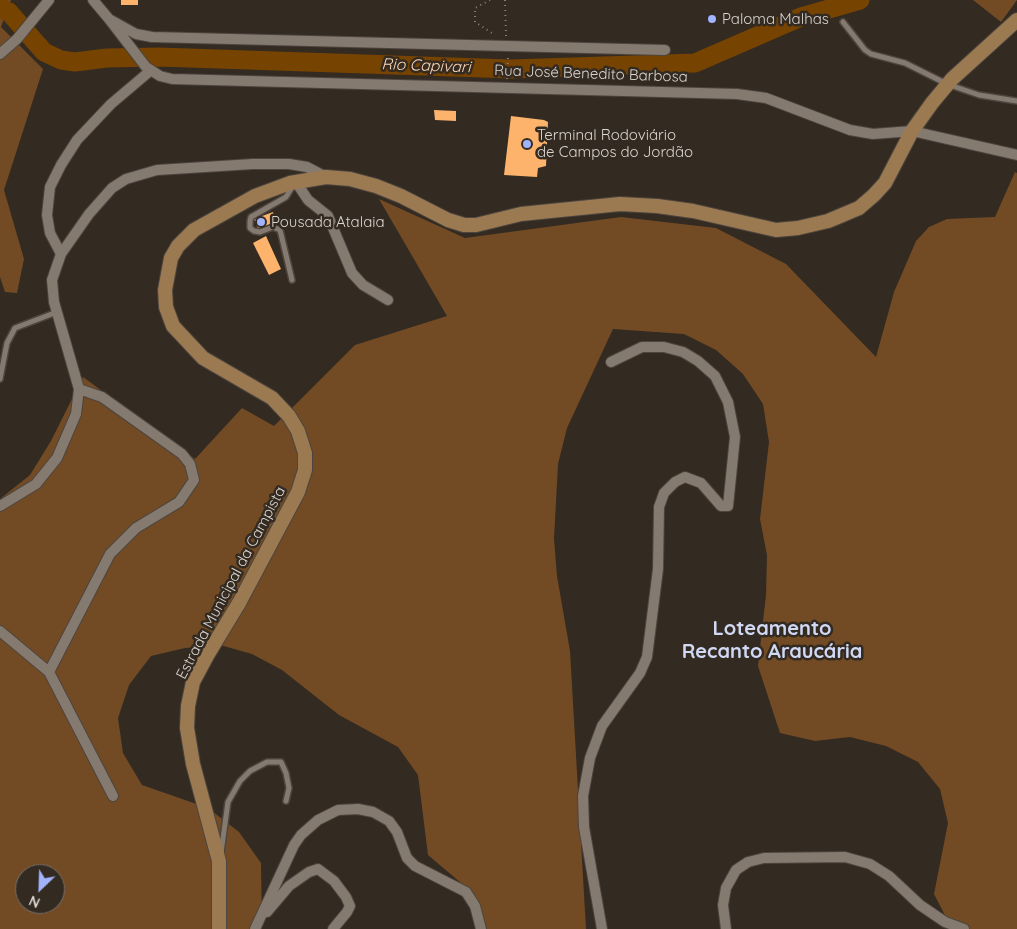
<!DOCTYPE html>
<meta charset="utf-8">
<style>
body{margin:0}
#map{position:relative;width:1017px;height:929px;overflow:hidden;background:#332a21;font-family:Quicksand,sans-serif}
canvas{display:block}
.north{position:absolute;left:15px;top:864px;width:50px;height:50px;box-sizing:border-box;background:#332a21;border:1px solid #766e67;border-radius:50%;rotate:204deg;font-size:14px;font-weight:700;line-height:20px;text-align:center;color:#dbd5d0}
.north::after{content:'';display:block;margin:auto;width:18px;height:22px;background:#a1b3fd;clip-path:polygon(50% 0,100% 100%,50% 72%,0 100%)}
</style>
<div id="map">
<canvas width="1017" height="929"></canvas>
<div class="north">N</div>
</div>
<script>
const g = document.querySelector('canvas').getContext('2d');
g.lineJoin = 'round';
function paint(path, color) {
  g.fillStyle = color;
  g.fill(path, 'evenodd');
}
function toPath(rows) {
  const path = new Path2D();
  for (const r of rows) {
    path.moveTo(r[0], r[1]);
    for (let i = 2; i < r.length; i += 2) path.lineTo(r[i], r[i + 1]);
  }
  return path;
}
function trace(path, color, width, dash) {
  g.strokeStyle = color;
  g.lineWidth = width;
  g.lineCap = dash ? 'butt' : 'round';
  g.setLineDash(dash || []);
  g.stroke(path);
}
function drawText(font, color, halo, rows, align = 'center') {
  g.font = font + ' Quicksand,sans-serif';
  g.lineWidth = 5;
  g.setLineDash([]);
  g.textBaseline = 'middle';
  g.strokeStyle = halo;
  g.fillStyle = color;
  for (const [text, x, y, turn = 0] of rows) {
    g.save();
    g.translate(x, y);
    g.rotate((+turn || 0) * Math.PI / 180);
    g.textAlign = isNaN(turn) ? turn : align;
    if (halo) g.strokeText(text, 0, 0);
    g.fillText(text, 0, 0);
    g.restore();
  }
}
const green = toPath([
 [0,0,11,0,1,27,43,69,4,190,24,259,17,293,5,292,0,277],
 [973,0,1017,0,1001,22],
 [1015,172,1017,173,1017,929,952,929,951,927,934,894,948,823,940,789,918,762,886,746,850,737,815,741,780,733,758,666,766,595,767,555,760,519,769,442,763,404,743,374,716,350,684,334,613,329,567,428,558,464,554,539,557,576,570,651,586,929,487,929,474,894,428,855,418,775,398,747,339,715,282,670,252,654,220,645,185,648,151,656,129,685,118,718,123,753,142,785,208,808,239,832,261,863,262,929,0,929,0,499,30,475,51,441,83,377,195,459,242,408,274,426,355,345,447,316,379,199,465,238,621,217,716,228,786,264,876,357,894,292,916,241,929,227,947,219,995,217],
 [25,874,55,874,55,904,25,904]
]);
const river = toPath([
 [0,8,9,12,44,52,61,60,75,62,107,58,159,57,511,69,695,63,801,17,860,0]
]);
const building = toPath([
 [121,0,138,0,138,5,121,5],
 [434,110,456,111,456,121,435,120],
 [511,116,544,120,548,122,546,166,538,168,537,177,504,175],
 [273,212,276,222,258,229,254,219],
 [266,236,281,269,269,275,253,243]
]);
const path = toPath([
 [490,0,475,8,475,22,495,35],
 [505,0,506,37],
 [507,79,508,56]
]);
const service = toPath([
 [843,22,865,50,871,54,905,63,947,84,979,95,1017,101],
 [292,280,280,230,273,227,260,232,254,231,250,228,250,221,251,217,286,197,294,184],
 [0,379,7,343,15,328,57,312],
 [221,853,228,802,240,781,250,771,267,762,281,762,286,773,289,788,286,801]
]);
const minor = toPath([
 [93,0,109,19,136,34,152,37,665,50],
 [109,19,146,67,160,76,172,79,737,94,766,98,850,130,873,134,912,131,1017,155],
 [0,54,17,39,49,0],
 [296,182,308,200,328,216,352,273,363,285,388,300],
 [61,254,50,233,47,215,50,187,61,165,77,140,111,104,150,71],
 [0,506,36,484,57,458,76,414,79,389,54,302,52,280,61,254,89,214,112,188,126,179,157,170,253,164,289,164,307,167,326,177],
 [0,631,49,672,113,796],
 [49,672,110,554,136,528,179,502,194,480,190,464,182,454,102,397,79,389],
 [267,912,289,886,309,872,318,869,334,881,346,897,350,906,347,912,333,929],
 [255,929,294,845,301,835,318,820,338,810,358,809,373,812,389,821,397,832,407,858,415,866,466,892,475,906,481,929],
 [602,929,584,827,583,796,590,758,602,726,640,673,647,657,658,569,659,507,664,493,675,482,685,477,701,483,721,506,728,506,735,437,728,402,715,376,698,361,683,352,664,347,642,347,611,362],
 [726,929,723,905,726,888,736,870,748,862,764,858,845,857,870,864,889,876,920,905,945,922,964,929]
]);
const secondary = toPath([
 [219,929,219,861,193,764,187,728,188,706,193,682,208,654,239,603,298,492,305,470,305,453,298,431,289,416,272,398,203,358,173,326,166,307,165,290,171,258,178,246,194,230,255,196,290,183,326,177,350,179,376,186,401,196,448,220,464,225,476,225,521,214,620,204,657,206,693,211,776,230,798,228,828,221,859,208,874,195,885,183,912,131,932,103,952,79,1017,20]
]);
const markers = [
 [712,19,5,"#a1b3fd"],
 [527,144,5,"#a1b3fd"],
 [261,222,5,"#a1b3fd"]
];
const poiNames = [
 ["Paloma Malhas",722,19],
 ["Terminal Rodoviário",537,135],
 ["de Campos do Jordão",537,152],
 ["Pousada Atalaia",271,222]
];
const streetNames = [
 ["Rua José Benedito Barbosa",591,74,2],
 ["Estrada Municipal da Campista",231,583,-62]
];
const waterNames = [
 ["Rio Capivari",426,66,2]
];
const districtNames = [
 ["Loteamento",772,629],
 ["Recanto Araucária",772,652]
];
paint(green, '#724b25');
trace(river, '#764300', 19);
paint(building, '#fdb36c');
trace(service, '#4d453e', 8);
trace(minor, '#4d453e', 12);
trace(secondary, '#4d453e', 16);
trace(path, '#878079', 2, [1, 4]);
trace(service, '#857a70', 5);
trace(minor, '#857a70', 10);
trace(secondary, '#9c7a51', 14);
for (const [x, y, r, color] of markers) {
  const dot = new Path2D();
  dot.arc(x, y, r, 0, 2 * Math.PI);
  g.fillStyle = color;
  g.fill(dot);
  trace(dot, '#332a21', 2);
}
drawText('15px', '#dbd5d0', '#332a21', poiNames, 'left');
drawText('15px', '#dbd5d0', '#332a21', streetNames);
drawText('italic 16px', '#fdd7b6', '#332a21', waterNames);
drawText('bold 20px', '#d0d8f4', '#332a21', districtNames);
</script>
